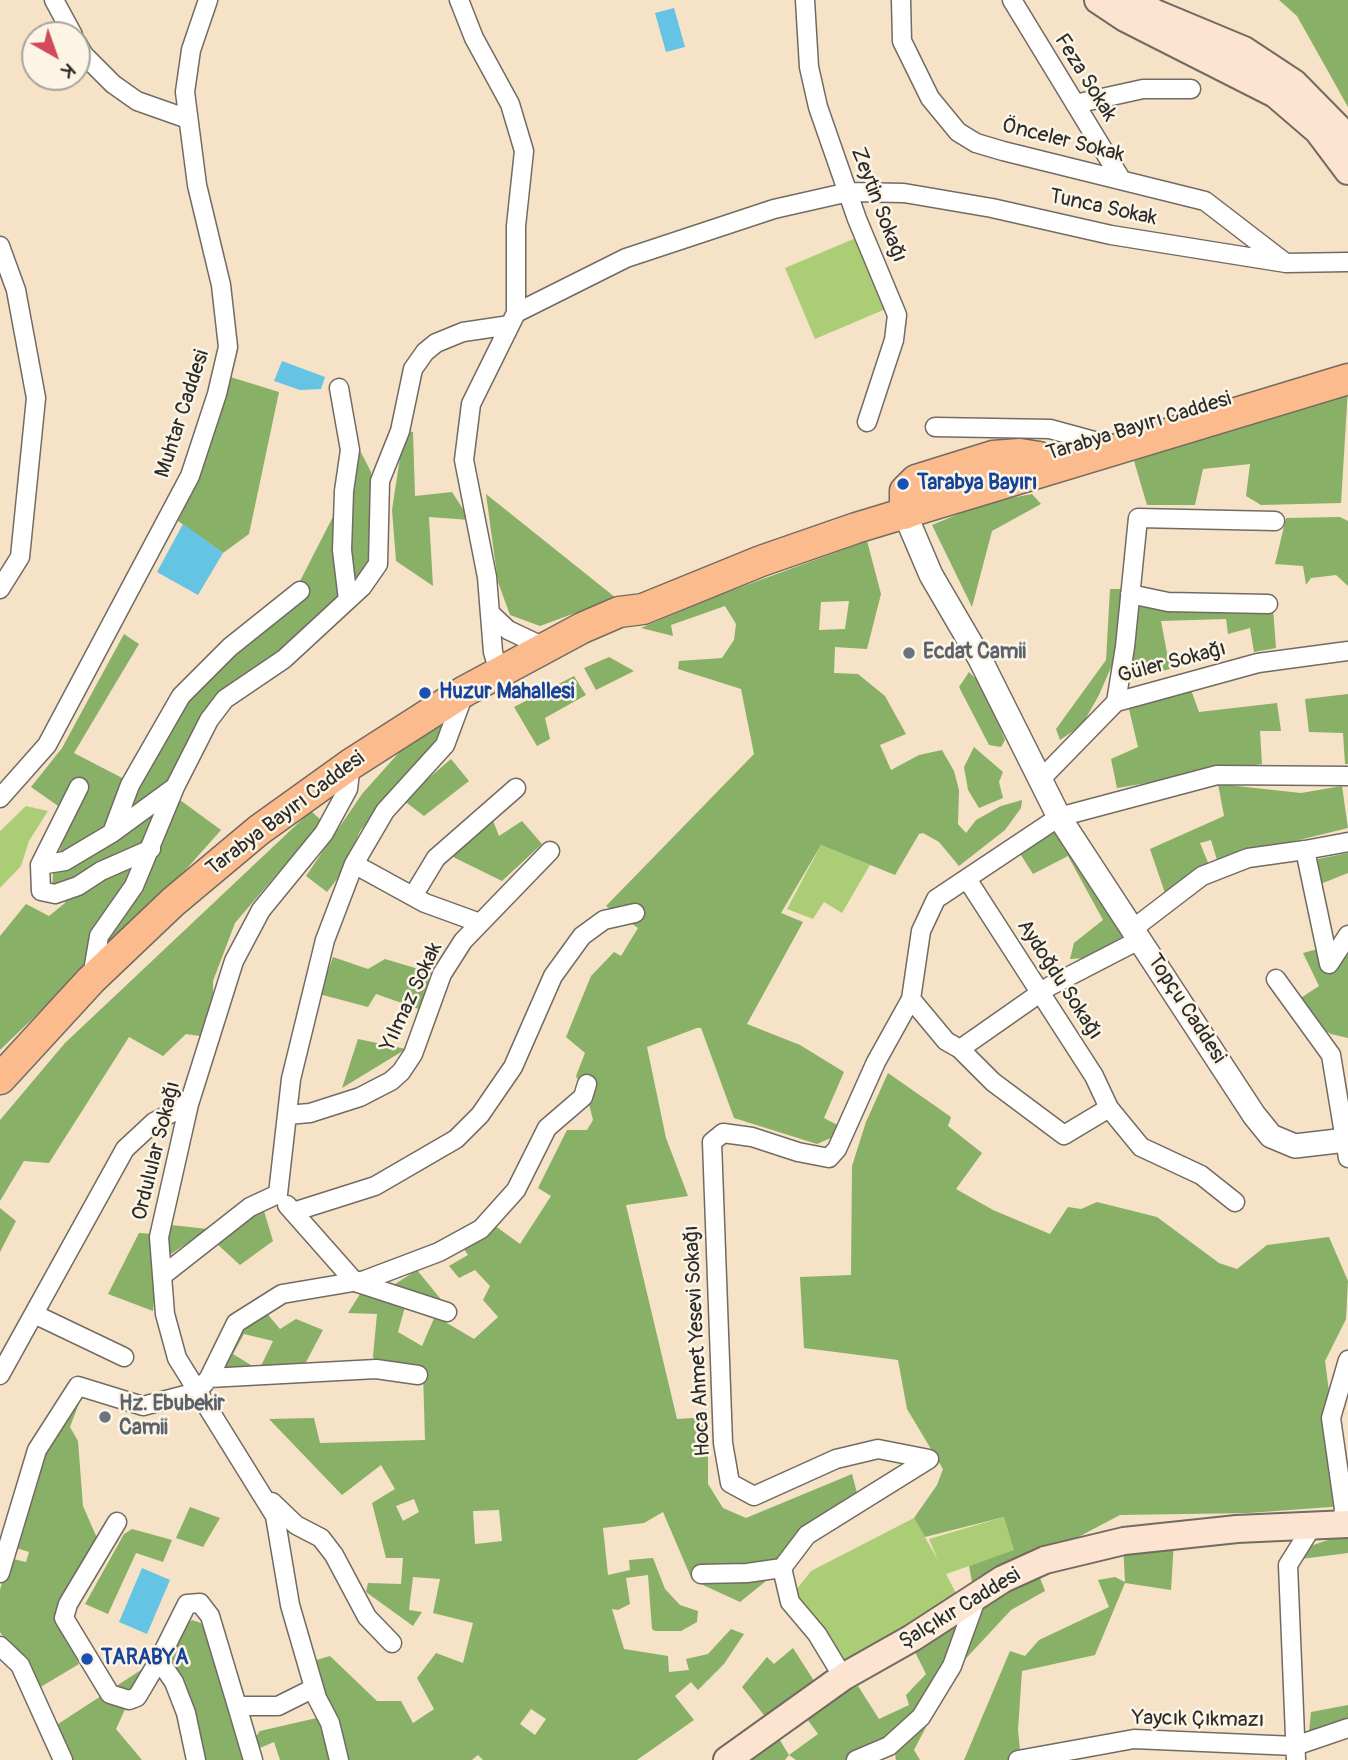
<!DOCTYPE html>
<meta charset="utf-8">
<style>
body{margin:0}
#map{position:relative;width:1348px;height:1760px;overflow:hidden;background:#f6e2c7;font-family:Pangolin,sans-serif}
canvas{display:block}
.north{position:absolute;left:21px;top:21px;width:70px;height:70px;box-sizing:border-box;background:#fcf5e5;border:2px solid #a8a49b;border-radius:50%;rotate:140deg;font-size:19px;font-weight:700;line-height:28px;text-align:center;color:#2b2b2b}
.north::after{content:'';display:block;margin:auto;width:24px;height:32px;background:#d1495b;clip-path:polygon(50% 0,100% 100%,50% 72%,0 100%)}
</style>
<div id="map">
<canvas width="1348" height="1760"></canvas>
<div class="north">K</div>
</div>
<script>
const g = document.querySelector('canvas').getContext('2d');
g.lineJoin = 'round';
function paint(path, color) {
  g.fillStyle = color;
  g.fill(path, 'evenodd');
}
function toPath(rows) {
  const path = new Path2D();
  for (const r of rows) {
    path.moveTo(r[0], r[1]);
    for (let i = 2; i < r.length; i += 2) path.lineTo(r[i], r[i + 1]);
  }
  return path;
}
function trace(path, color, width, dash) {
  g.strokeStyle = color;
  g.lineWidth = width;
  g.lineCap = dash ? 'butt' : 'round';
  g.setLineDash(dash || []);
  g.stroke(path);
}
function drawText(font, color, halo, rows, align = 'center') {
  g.font = font + ' Pangolin,sans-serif';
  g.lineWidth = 5;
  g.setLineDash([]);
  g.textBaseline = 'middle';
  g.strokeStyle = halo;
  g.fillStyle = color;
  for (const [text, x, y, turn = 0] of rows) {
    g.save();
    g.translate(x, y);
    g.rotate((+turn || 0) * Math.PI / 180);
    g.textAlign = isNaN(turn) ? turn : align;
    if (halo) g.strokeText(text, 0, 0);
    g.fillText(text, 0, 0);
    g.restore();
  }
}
const green = toPath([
 [858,237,888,308,815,339,785,268],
 [26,806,48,811,29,841,21,866,0,888,0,831],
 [821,845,870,865,842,913,824,902,813,919,787,909],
 [1004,1517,1015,1550,946,1574,958,1597,843,1672,793,1594,811,1571,914,1518,938,1560,929,1539]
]);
const forest = toPath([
 [1279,0,1348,0,1348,107,1297,16],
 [227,376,279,392,249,534,223,553,178,521,199,471],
 [1348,389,1341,503,1261,505,1246,496,1250,464,1203,469,1195,505,1147,505,1134,461],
 [342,415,371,472,372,554,346,596,282,657,223,696,173,785,116,829,182,697,303,590,300,581,341,501],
 [404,431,413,432,415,496,452,492,470,520,429,517,433,586,396,561,392,510],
 [486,494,616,598,540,626,510,615,498,582],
 [1032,494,1041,504,992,531,972,607,932,525,985,503],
 [1340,517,1348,521,1348,586,1336,575,1311,578,1306,585,1303,566,1275,564,1286,518],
 [867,541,881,594,867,649,835,647,834,673,858,674,885,696,906,734,880,745,891,770,919,755,942,750,954,771,959,790,958,824,966,833,976,820,1001,806,1022,800,1021,808,1005,830,959,866,939,842,923,833,919,834,895,875,821,845,781,913,803,922,747,1024,800,1045,844,1072,824,1118,843,1128,840,1134,817,1144,734,1118,701,1028,697,1028,647,1047,666,1138,688,1196,626,1205,677,1419,708,1417,708,1484,723,1508,746,1518,852,1474,857,1493,771,1577,740,1602,692,1580,663,1512,644,1523,603,1528,608,1575,630,1570,629,1560,653,1558,665,1589,680,1605,698,1611,697,1622,681,1631,655,1631,652,1629,648,1575,626,1578,630,1604,618,1610,612,1609,624,1649,668,1656,669,1672,689,1670,686,1659,708,1654,731,1629,744,1634,724,1664,698,1690,691,1682,675,1696,694,1720,637,1760,483,1760,478,1755,472,1760,341,1760,310,1662,330,1656,377,1701,401,1701,413,1723,434,1709,417,1678,436,1653,463,1663,473,1623,433,1613,440,1579,413,1577,409,1610,422,1612,413,1626,366,1592,368,1583,401,1584,403,1558,386,1558,372,1503,395,1489,381,1465,342,1495,269,1419,314,1418,320,1443,425,1440,423,1372,375,1364,373,1356,377,1314,348,1313,362,1291,406,1303,398,1332,422,1346,435,1316,474,1339,498,1317,483,1300,490,1286,475,1270,459,1278,449,1266,468,1255,463,1248,494,1225,520,1244,551,1196,538,1188,567,1130,587,1130,593,1120,588,1100,576,1076,585,1053,566,1037,591,976,614,952,621,956,638,928,606,906,754,754,741,689,678,669,679,661,722,658,734,640,736,624,725,606,671,625,673,636,641,628,719,595],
 [849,601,845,629,819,630,821,602],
 [414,1499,419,1512,403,1521,396,1506],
 [499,1510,502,1541,475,1544,473,1511],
 [531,1709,546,1719,535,1735,520,1724],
 [1110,589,1122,589,1116,656,1099,695,1082,725,1060,740,1056,729,1106,660],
 [1135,600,1273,608,1276,648,1254,652,1250,628,1228,634,1226,619,1161,621,1170,669,1129,680],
 [124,634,139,644,74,753,126,780,110,831,57,859,71,815,31,787,62,748],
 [609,657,634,671,596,690,584,668],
 [969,672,983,686,1005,740,1001,747,989,745,959,687],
 [574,676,586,695,545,718,550,739,537,746,514,707],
 [1190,687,1199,712,1277,703,1281,731,1260,731,1262,764,1117,788,1111,759,1138,747,1128,705],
 [1348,694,1348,764,1345,764,1343,733,1309,732,1305,699],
 [437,724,444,724,445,730,360,831,341,874,327,892,306,876,362,794,403,748],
 [974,747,1003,772,999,782,1003,798,979,808,968,790,964,767],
 [451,759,469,781,424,816,403,800],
 [1218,784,1301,793,1342,786,1348,828,1217,860,1211,840,1200,843,1209,865,1166,896,1150,849,1224,816],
 [169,795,150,847,52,892,53,872,59,863],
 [180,800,221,830,103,963,105,937,138,892],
 [311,811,322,821,235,923,213,981,213,1038,186,1034,163,1056,129,1037,49,1163,24,1161,0,1201,0,1120,65,1043],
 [490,813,499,836,522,821,542,844,502,881,445,853],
 [1061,827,1124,936,1085,958,1070,959,1074,943,1103,920,1068,856,1033,874,1019,852],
 [1348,853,1348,873,1313,887,1308,861],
 [143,858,96,933,83,970,0,1050,0,936,26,904,49,916,65,903,68,894],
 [1344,942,1348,945,1348,1038,1331,1034,1309,1021,1296,1001,1319,986,1303,953],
 [333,957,368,969,385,959,432,973,419,1009,376,994,368,1007,319,994],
 [358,1039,406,1049,342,1088],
 [888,1073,951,1117,948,1126,982,1153,956,1189,993,1210,1050,1234,1068,1207,1081,1209,1097,1202,1157,1217,1219,1263,1237,1269,1267,1245,1329,1237,1348,1281,1346,1319,1325,1361,1344,1506,1249,1513,1120,1515,974,1592,969,1566,1014,1550,1004,1517,925,1537,914,1518,937,1485,943,1469,907,1409,898,1360,804,1348,800,1277,851,1275,852,1166,866,1122],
 [0,1208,16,1221,0,1252],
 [264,1211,273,1241,240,1265,216,1243,253,1213],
 [171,1225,208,1229,165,1258,165,1238],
 [139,1233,155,1234,157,1269,153,1311,108,1294],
 [417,1270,448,1308,392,1286],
 [264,1310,280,1329,296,1319,323,1330,305,1364,215,1373,238,1325],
 [244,1334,273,1341,259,1370,233,1354],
 [75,1395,81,1398,70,1427,78,1441,83,1506,97,1538,69,1583,55,1614,79,1664,39,1688,0,1632,0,1590,9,1558,26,1562,29,1552,13,1547,38,1454],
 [190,1507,220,1518,203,1547,176,1538],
 [132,1529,172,1540,163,1562,136,1553,108,1614,85,1604,124,1534],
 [1348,1533,1348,1553,1301,1559,1299,1550],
 [1174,1541,1171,1590,1125,1583,1095,1655,1022,1671,1018,1730,1021,1760,964,1760,1010,1651,1025,1656,1039,1640,1109,1607,1098,1580,1115,1577,1125,1582,1123,1543],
 [1037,1570,1045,1591,1011,1610,957,1668,914,1750,920,1760,896,1760,895,1754,881,1760,796,1760,789,1755,785,1760,727,1760,773,1729,789,1755,818,1734,802,1712,858,1686,879,1719,909,1705,906,1695,926,1674,914,1650],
 [192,1620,201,1623,211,1645,246,1760,203,1760,181,1676,169,1658,187,1624],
 [793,1648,816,1684,767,1719,742,1687,767,1657,774,1664],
 [144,1668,116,1729,142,1760,71,1760,58,1724],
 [1348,1705,1348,1718,1309,1732,1311,1712],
 [321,1717,337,1760,280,1760,274,1742,255,1750,254,1739,260,1731]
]);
const water = toPath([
 [674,8,685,47,666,52,655,13],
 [282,361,325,377,321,389,300,390,274,381],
 [183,524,223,553,198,595,157,572],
 [142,1568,170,1580,147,1634,119,1622]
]);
const minor = toPath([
 [54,0,73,35],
 [459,0,474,38,510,104,524,151,516,226,516,313],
 [805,0,809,67,818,107,857,219,897,315,894,340,867,422],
 [901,0,902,41,930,98,958,132,976,143,1003,151,1205,201,1283,261],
 [1012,0,1121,179],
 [77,43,84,55,113,84,137,101,188,119],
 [1075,104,1143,89,1191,89],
 [0,246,16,290,36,398,20,557,0,589],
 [339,388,350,450,344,491,342,550,348,600],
 [935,427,1050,429,1094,441],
 [1130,594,1168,602,1268,604],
 [491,614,508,630,544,647],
 [499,672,493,652,487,577,464,460,471,404,516,313,626,258,774,209,849,192,904,193,992,208,1111,235,1286,263,1348,262],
 [1116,702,1125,647,1138,518,1275,521],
 [1040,780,1116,702,1258,663,1348,651],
 [79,787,40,865,65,861,112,833,175,787,209,720,225,699,284,659,362,587,378,564,380,481,400,431,413,369,425,352,436,343,463,332,510,325],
 [0,798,47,745,190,476,217,394,228,347,221,285,197,185,185,92,191,50,208,0],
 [112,833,130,785,181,696,230,647,300,591],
 [354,864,425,903,480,923],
 [40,865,41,891,55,894,78,886,101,871,151,849],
 [967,879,1094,1076,1109,1108],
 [413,896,436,858,516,788],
 [1134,928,1202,876,1248,858,1305,850],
 [1329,964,1305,850,1348,842],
 [1329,964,1348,935],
 [92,977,99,936,134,886,175,787],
 [1276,979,1331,1055,1348,1158],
 [960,1049,1050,986,1141,939],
 [287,1115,310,1113,360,1097,391,1081,401,1072,413,1054,442,974,463,941,550,851],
 [1235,1202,1201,1175,1141,1147,1109,1108,1064,1135,993,1082,960,1049,946,1041,911,999,921,931,936,899,1059,817,1217,775,1348,776],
 [287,1205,355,1282,447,1312],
 [293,1212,375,1186,456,1139,480,1115,513,1067,553,976,582,936,604,920,635,913],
 [162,1276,250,1207,278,1194,291,1079,325,940,354,864,385,811,445,745,464,694],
 [34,1314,124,1357],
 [0,1375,125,1149,154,1122,189,1104],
 [209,1378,376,1369,418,1375],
 [272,1502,296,1525,321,1538,334,1555,367,1617,392,1643],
 [117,1522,68,1604,64,1618,110,1694,129,1700,137,1697,159,1660],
 [1342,1524,1344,1509,1331,1418,1348,1360],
 [0,1573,37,1450,78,1386,143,1406,197,1392,209,1378,236,1323,282,1294,365,1280,439,1252,481,1229,516,1190,547,1128,583,1097,587,1084],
 [701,1574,747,1573,782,1568],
 [0,1646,20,1665,63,1760],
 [843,1677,817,1634,790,1602,782,1568,807,1535,929,1459,878,1449,836,1459,754,1496,730,1483,723,1443,712,1142,723,1133,752,1137,798,1152,829,1158,837,1149,876,1062,911,999],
 [196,1760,186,1713,174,1682,159,1660,187,1604,200,1603,210,1616,237,1706],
 [253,1760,237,1706,278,1706,314,1688],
 [339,1760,330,1723,317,1698,290,1605,275,1516,177,1358,165,1314,159,1237,189,1104,234,961,261,910,324,833,348,789,351,764],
 [856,1760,889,1746,921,1717,952,1666,978,1594],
 [1018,1760,1134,1739,1295,1746,1348,1728],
 [1296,1760,1288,1565,1313,1525]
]);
const tertiary = toPath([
 [905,514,931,575,980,659,1059,817,1254,1115,1271,1136,1295,1146,1346,1140]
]);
const secondary = toPath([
 [1098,0,1125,18,1275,94,1318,131,1348,171],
 [1133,0,1155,13,1244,50,1294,83,1348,138],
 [727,1760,843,1677,912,1638,1003,1579,1045,1560,1124,1541,1237,1529,1348,1524]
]);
const primary = toPath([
 [905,514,905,491,916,480,993,456,1020,454,1039,457],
 [0,1079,91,980,173,902,259,830,351,764,465,691,582,628,619,612,643,609,761,561,856,528,1348,379]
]);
const markers = [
 [903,484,7,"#1a4fb4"],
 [909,653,7,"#6b7280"],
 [425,693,7,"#1a4fb4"],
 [105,1417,7,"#6b7280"],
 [87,1659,7,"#1a4fb4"]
];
const streetNames = [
 ["Feza Sokak",1085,78,58],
 ["Önceler Sokak",1063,141,14],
 ["Zeytin Sokağı",878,205,69],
 ["Tunca Sokak",1103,208,12],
 ["Muhtar Caddesi",183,414,-72],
 ["Tarabya Bayırı Caddesi",1139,427,-17],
 ["Güler Sokağı",1172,663,-15],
 ["Tarabya Bayırı Caddesi",286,814,-37],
 ["Aydoğdu Sokağı",1059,980,57],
 ["Yılmaz Sokak",412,997,-65],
 ["Topçu Caddesi",1186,1009,57],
 ["Ordulular Sokağı",157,1151,-76],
 ["Hoca Ahmet Yesevi Sokağı",698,1341,-93],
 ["Şalçıkır Caddesi",960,1609,-31],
 ["Yaycık Çıkmazı",1198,1720,1]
];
const transitNames = [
 ["Tarabya Bayırı",917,484],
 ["Huzur Mahallesi",439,693],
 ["TARABYA",101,1659]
];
const worshipNames = [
 ["Ecdat Camii",923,653],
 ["Hz. Ebubekir",119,1405],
 ["Camii",119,1429]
];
paint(green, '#abcd75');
paint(forest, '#88b066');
paint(water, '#65c3e3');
trace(minor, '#726b62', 21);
trace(tertiary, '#726b62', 26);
trace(secondary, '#726b62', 30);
trace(primary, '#726b62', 33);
trace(minor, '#fff', 18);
trace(tertiary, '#fff', 23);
trace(secondary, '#fde4d1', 26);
trace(primary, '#fbbb8c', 30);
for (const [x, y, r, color] of markers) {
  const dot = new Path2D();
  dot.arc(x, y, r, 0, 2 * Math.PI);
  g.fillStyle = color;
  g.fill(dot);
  trace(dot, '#fcf5e5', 2.5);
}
drawText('21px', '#2b2b2b', '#fcf5e5', streetNames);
drawText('bold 21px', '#164399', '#fcf5e5', transitNames, 'left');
drawText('bold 21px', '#5b616d', '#fcf5e5', worshipNames, 'left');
</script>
